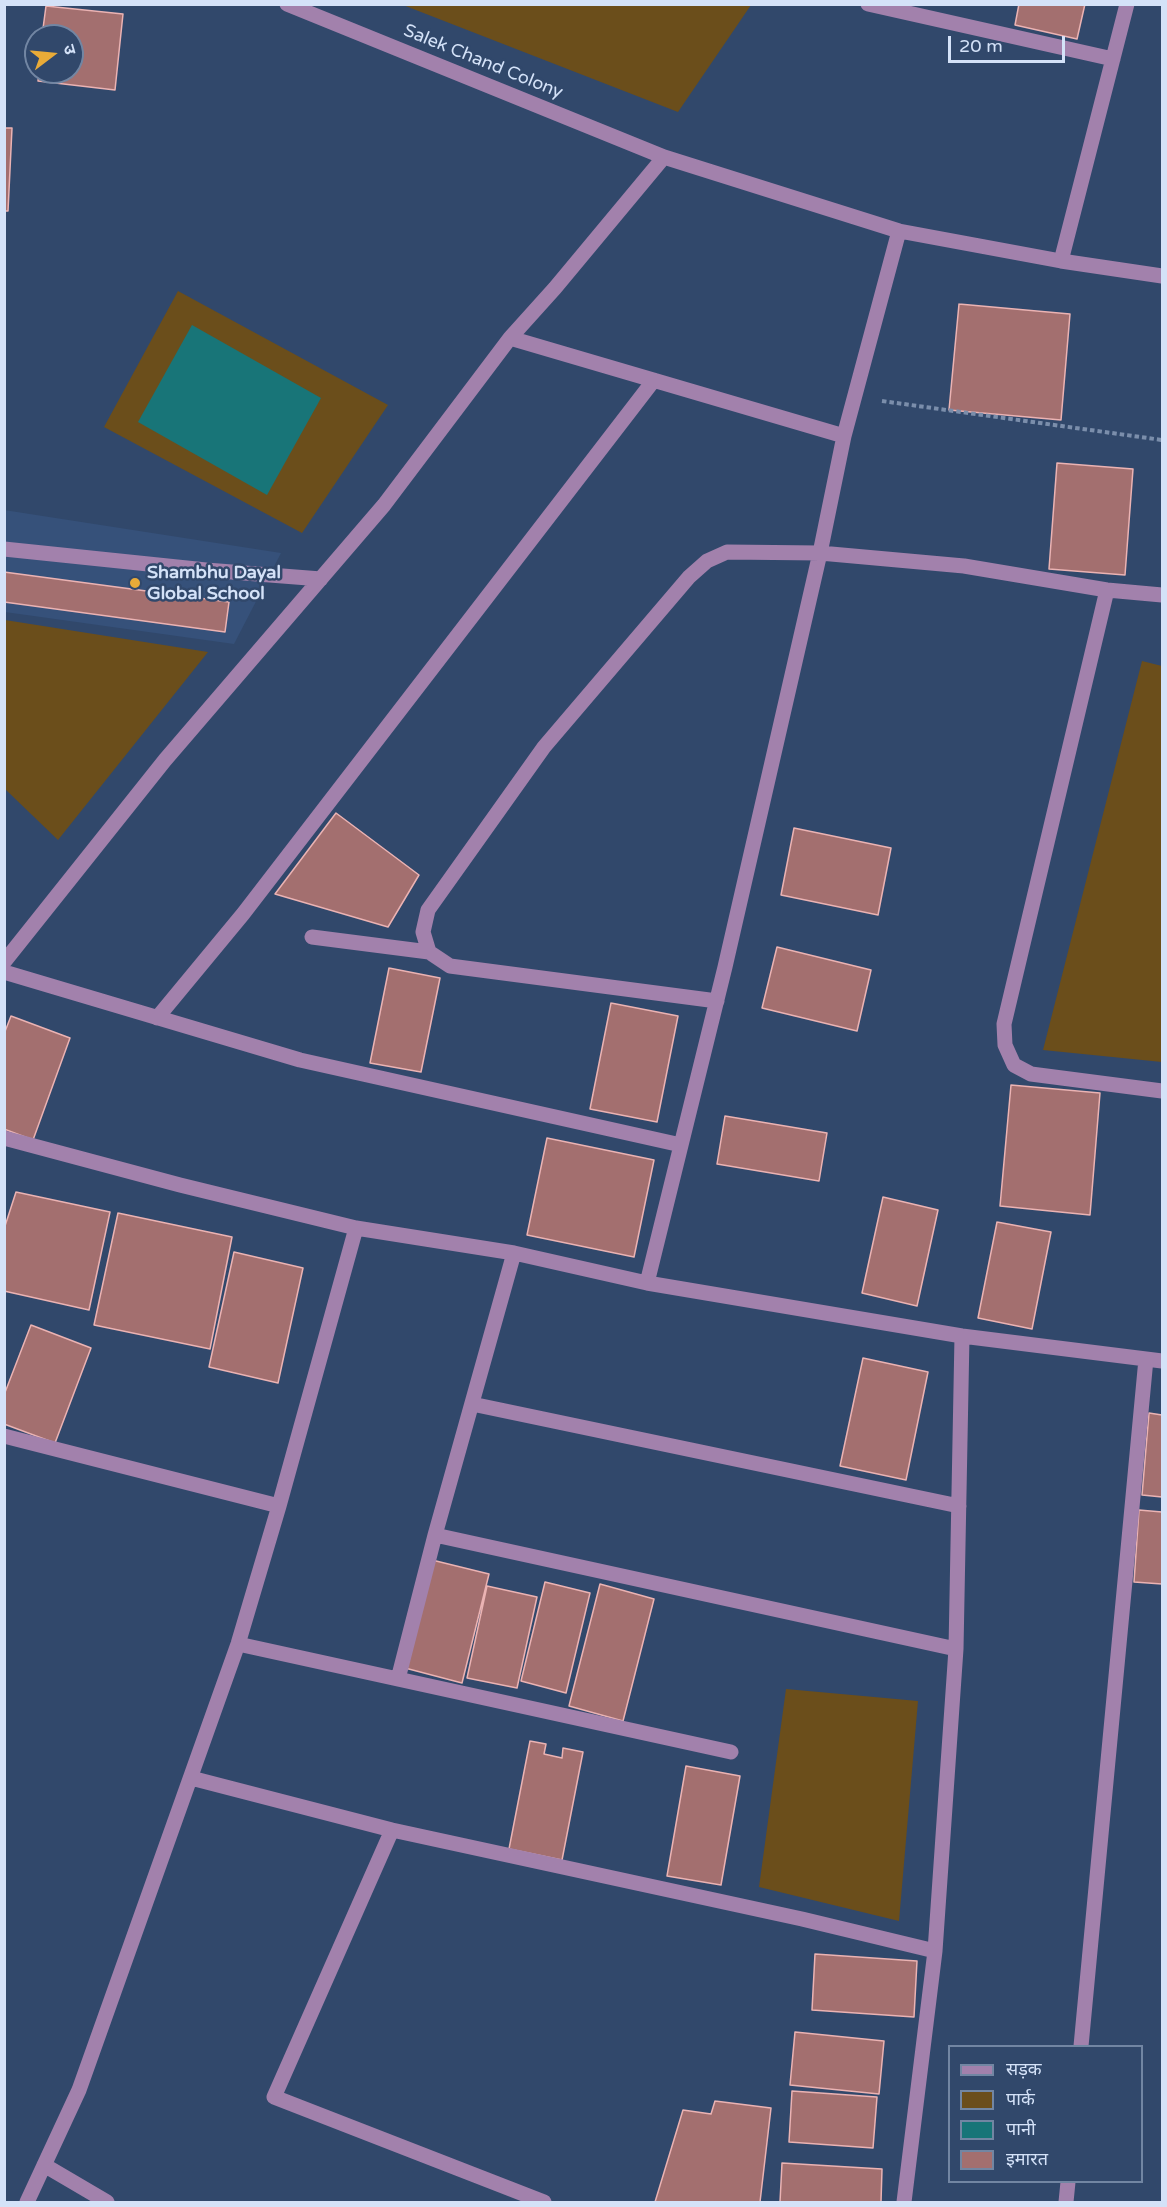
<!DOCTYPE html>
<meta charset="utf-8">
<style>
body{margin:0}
#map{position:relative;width:1167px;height:2207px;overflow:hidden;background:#31486b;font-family:"Varela Round","Noto Sans Devanagari",sans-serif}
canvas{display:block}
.frame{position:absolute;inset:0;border:6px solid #d4e2f8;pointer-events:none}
.legend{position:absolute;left:948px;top:2045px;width:195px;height:138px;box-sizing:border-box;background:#31486b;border:2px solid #7286a3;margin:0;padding:8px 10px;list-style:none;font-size:18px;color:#d4e2f8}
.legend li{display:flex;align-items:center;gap:12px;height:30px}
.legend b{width:30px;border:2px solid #7286a3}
.north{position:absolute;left:24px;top:24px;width:60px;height:60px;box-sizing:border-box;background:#31486b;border:2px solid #7286a3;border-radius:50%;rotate:74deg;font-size:16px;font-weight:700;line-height:24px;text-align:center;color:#d4e2f8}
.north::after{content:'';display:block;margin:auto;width:21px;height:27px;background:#e9ab38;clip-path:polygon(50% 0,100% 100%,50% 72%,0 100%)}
.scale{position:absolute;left:948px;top:36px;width:117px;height:27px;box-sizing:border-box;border:3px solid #d4e2f8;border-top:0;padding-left:8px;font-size:18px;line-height:21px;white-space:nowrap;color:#d4e2f8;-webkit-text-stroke:4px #31486b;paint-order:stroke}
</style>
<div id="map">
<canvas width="1167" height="2207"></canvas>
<div class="frame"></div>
<ul class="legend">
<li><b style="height:8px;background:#a281ac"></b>सड़क</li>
<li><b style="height:16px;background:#6b4e1b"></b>पार्क</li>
<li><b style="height:16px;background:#187578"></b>पानी</li>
<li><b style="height:16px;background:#a36f6f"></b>इमारत</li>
</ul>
<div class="north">उ</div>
<div class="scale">20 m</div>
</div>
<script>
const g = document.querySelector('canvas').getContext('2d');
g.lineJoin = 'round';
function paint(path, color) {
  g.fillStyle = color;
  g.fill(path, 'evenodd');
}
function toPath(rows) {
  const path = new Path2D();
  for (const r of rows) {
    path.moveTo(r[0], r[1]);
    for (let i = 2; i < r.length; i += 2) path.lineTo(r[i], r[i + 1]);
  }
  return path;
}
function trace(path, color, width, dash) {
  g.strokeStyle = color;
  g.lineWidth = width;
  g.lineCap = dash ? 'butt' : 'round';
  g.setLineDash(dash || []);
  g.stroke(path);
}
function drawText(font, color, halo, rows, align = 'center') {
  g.font = font + ' "Varela Round",sans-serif';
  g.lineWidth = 5;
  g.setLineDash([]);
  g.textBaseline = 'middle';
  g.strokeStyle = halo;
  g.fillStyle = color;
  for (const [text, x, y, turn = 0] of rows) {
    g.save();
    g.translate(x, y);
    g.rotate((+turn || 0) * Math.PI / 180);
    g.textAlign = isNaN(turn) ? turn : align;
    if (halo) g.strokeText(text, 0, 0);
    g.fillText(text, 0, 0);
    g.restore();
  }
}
const built = toPath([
 [4,510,281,553,234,644,5,612]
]);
const green = toPath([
 [403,5,751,5,678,112],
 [178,291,388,405,302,533,104,427],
 [5,620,208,652,58,840,5,789],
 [1142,661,1162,666,1162,1062,1043,1050],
 [786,1689,918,1701,899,1921,759,1887]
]);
const water = toPath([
 [192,325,321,398,267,495,138,422]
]);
const building = toPath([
 [1019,4,1085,4,1077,39,1015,25,1019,4],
 [46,6,123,14,115,90,38,81,39,72,72,72,72,36,42,36,46,6],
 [4,128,12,128,8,211,4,211,4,128],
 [959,304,1070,314,1061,420,949,410,959,304],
 [1057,463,1133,469,1125,575,1049,569,1057,463],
 [4,572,229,602,225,632,4,602,4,572],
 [336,813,419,875,388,927,275,894,336,813],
 [794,828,891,848,878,915,781,895,794,828],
 [777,947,871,970,857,1031,762,1008,777,947],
 [389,968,440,978,421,1072,370,1063,389,968],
 [611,1003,678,1016,657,1122,590,1109,611,1003],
 [11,1016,70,1038,33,1140,4,1129,4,1034,11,1016],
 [1011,1085,1100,1093,1090,1215,1000,1206,1011,1085],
 [725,1116,827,1133,819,1181,717,1164,725,1116],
 [547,1138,654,1160,634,1257,527,1235,547,1138],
 [16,1192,110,1212,89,1310,4,1291,4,1229,16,1192],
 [883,1197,938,1210,917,1306,862,1293,883,1197],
 [118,1213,232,1237,210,1349,94,1325,118,1213],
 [997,1222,1051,1232,1032,1329,978,1318,997,1222],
 [234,1252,303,1268,278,1383,209,1367,234,1252],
 [31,1325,91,1348,55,1443,4,1424,4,1395,31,1325],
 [863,1358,928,1372,906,1480,840,1466,863,1358],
 [1149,1413,1162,1415,1162,1497,1142,1495,1149,1413],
 [1139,1510,1162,1512,1162,1584,1134,1582,1139,1510],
 [432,1560,489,1574,462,1683,405,1668,432,1560],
 [545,1582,590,1593,566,1693,521,1681,545,1582],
 [600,1584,654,1599,623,1721,569,1706,600,1584],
 [487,1586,537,1597,517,1688,467,1678,487,1586],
 [530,1741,546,1744,544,1754,562,1758,563,1748,583,1752,562,1860,509,1849,530,1741],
 [686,1766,740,1776,721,1885,667,1876,686,1766],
 [815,1954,917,1961,914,2017,812,2010,815,1954],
 [795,2032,884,2041,879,2094,790,2085,795,2032],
 [792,2091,877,2097,873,2148,789,2142,792,2091],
 [715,2101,771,2108,760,2202,655,2202,683,2110,711,2114,715,2101],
 [782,2163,882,2169,881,2202,780,2202,782,2163]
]);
const path = toPath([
 [882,401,1162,440]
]);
const minor = toPath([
 [287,4,664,157],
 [868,4,1113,59],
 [1061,261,1127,4],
 [510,338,844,436],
 [4,549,206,570,321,579],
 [1107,590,1004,1024,1005,1045,1014,1065,1031,1074,1162,1091],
 [312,937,429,952],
 [4,962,165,760,384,505,510,338,555,288,664,157,899,231,1061,261,1162,276],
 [4,972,300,1060,681,1145],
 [717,1001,450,966,429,952,423,932,428,910,544,747,689,577,707,561,727,552,820,553,964,566,1107,590,1162,595],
 [157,1018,243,914,654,380],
 [4,1138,180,1185,356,1228,514,1253,647,1283,962,1336,1162,1361],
 [647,1283,725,967,820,553,844,436,899,231],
 [472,1404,959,1506],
 [4,1436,279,1506],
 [435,1535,956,1649],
 [238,1644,731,1752],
 [398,1679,435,1535,514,1253],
 [191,1778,392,1830,802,1919,935,1951],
 [392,1830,274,2097,544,2202],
 [1081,2046,1146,1359],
 [44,2165,107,2202],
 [27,2202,79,2090,238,1644,279,1506,356,1228],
 [904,2202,935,1951,956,1649,962,1336],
 [1066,2202,1068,2182]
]);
const markers = [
 [135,583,6,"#e9ab38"]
];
const streetNames = [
 ["Salek Chand Colony",483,62,22]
];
const poiNames = [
 ["Shambhu Dayal",147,573],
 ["Global School",147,594]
];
paint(built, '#36517a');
paint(green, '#6b4e1b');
paint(water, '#187578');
paint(building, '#a36f6f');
trace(building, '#ebb3b3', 1.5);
trace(path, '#7b8eab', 4, [4.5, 3]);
trace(minor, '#a281ac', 15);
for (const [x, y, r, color] of markers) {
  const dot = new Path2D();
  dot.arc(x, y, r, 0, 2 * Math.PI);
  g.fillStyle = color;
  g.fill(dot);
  trace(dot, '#31486b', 2);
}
drawText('18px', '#d4e2f8', '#31486b', streetNames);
drawText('bold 18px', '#d4e2f8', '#31486b', poiNames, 'left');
</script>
